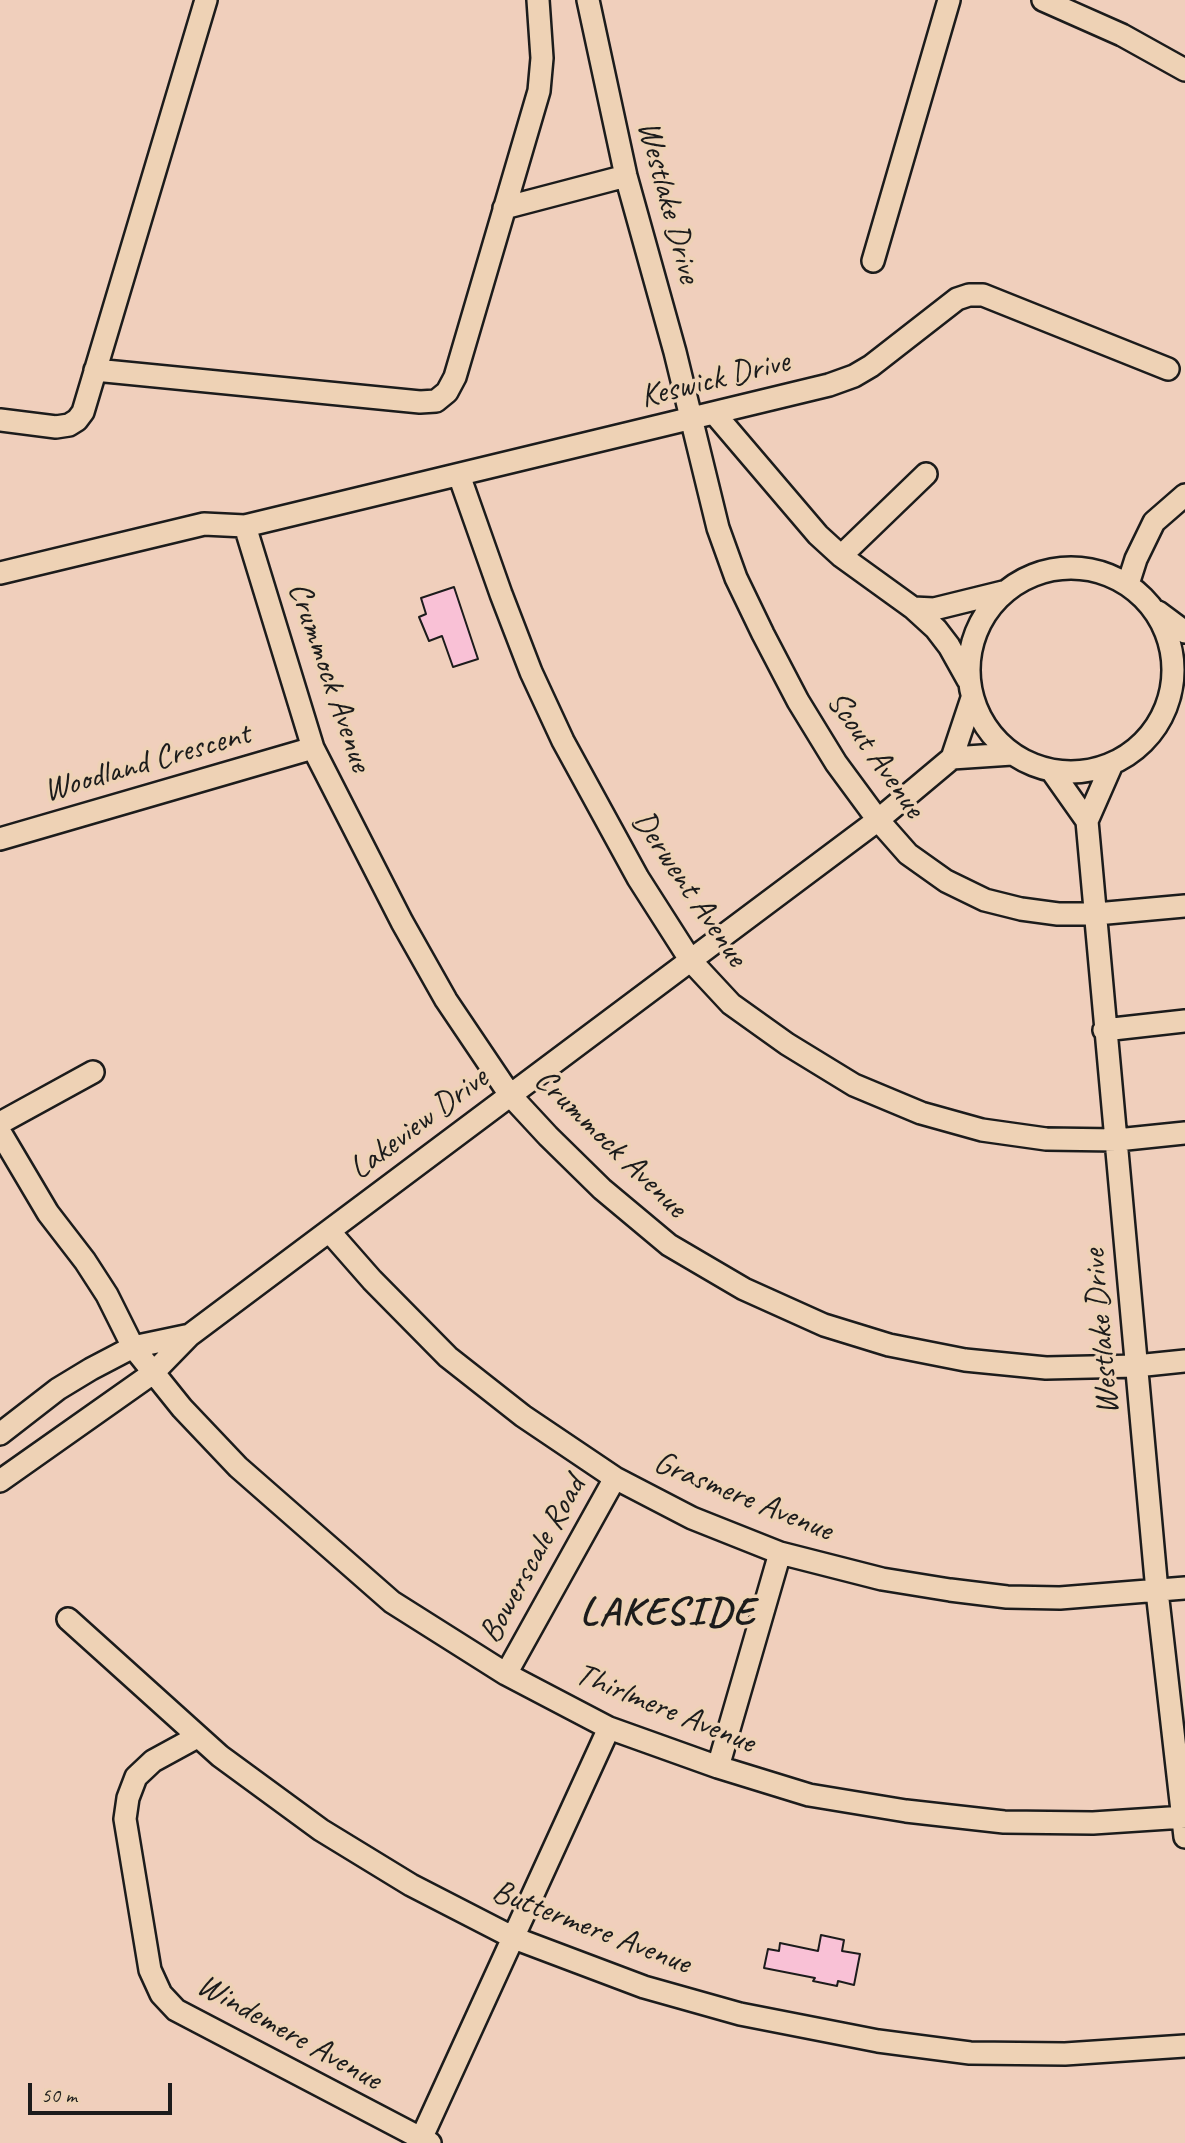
<!DOCTYPE html>
<style>
body{margin:0}
#map{position:relative;width:1185px;height:2143px;overflow:hidden;background:#f0cfbc;font-family:Caveat,sans-serif}
canvas{display:block}
.scale{position:absolute;left:28px;top:2083px;width:144px;height:32px;box-sizing:border-box;border:4px solid #1c1c1c;border-top:0;padding-left:9px;font-size:21px;line-height:24px;white-space:nowrap;color:#1c1c1c;-webkit-text-stroke:5px #eed2b5;paint-order:stroke}
</style>
<div id="map">
<canvas width="1185" height="2143"></canvas>
<div class="scale">50 m</div>
</div>
<script>
const g = document.querySelector('canvas').getContext('2d');
g.lineJoin = 'round';
function paint(path, color) {
  g.fillStyle = color;
  g.fill(path, 'evenodd');
}
function toPath(rows) {
  const path = new Path2D();
  for (const r of rows) {
    if (r.length === 3) {
      path.moveTo(r[0] + r[2], r[1]);
      path.arc(r[0], r[1], r[2], 0, 2 * Math.PI);
      continue;
    }
    path.moveTo(r[0], r[1]);
    for (let i = 2; i < r.length; i += 2) path.lineTo(r[i], r[i + 1]);
  }
  return path;
}
function trace(path, color, width, dash) {
  g.strokeStyle = color;
  g.lineWidth = width;
  g.lineCap = dash ? 'butt' : 'round';
  g.setLineDash(dash || []);
  g.stroke(path);
}
function drawText(font, color, halo, rows, align = 'center') {
  g.font = font + ' Caveat,sans-serif';
  g.lineWidth = 7;
  g.setLineDash([]);
  g.textBaseline = 'middle';
  g.strokeStyle = halo;
  g.fillStyle = color;
  for (const [text, x, y, turn = 0] of rows) {
    g.save();
    g.translate(x, y);
    g.rotate((+turn || 0) * Math.PI / 180);
    g.textAlign = isNaN(turn) ? turn : align;
    if (halo) g.strokeText(text, 0, 0);
    g.fillText(text, 0, 0);
    g.restore();
  }
}
const building = toPath([
 [454,587,478,659,453,667,442,636,429,641,419,617,426,614,421,598,454,587],
 [821,1935,844,1940,842,1951,860,1954,854,1985,838,1981,837,1986,813,1981,815,1978,764,1968,768,1949,779,1951,780,1943,818,1951,821,1935]
]);
const minor = toPath([
 [588,0,626,176,675,352,718,528,736,578,763,634,798,701,836,763,878,820,908,854,946,881,985,900,1021,909,1058,914,1096,914,1185,906],
 [1043,0,1122,35,1185,70],
 [504,208,626,176],
 [873,261,949,0],
 [95,370,420,402,436,401,447,392,455,377,539,91,542,58,538,0],
 [714,413,818,535,841,556,913,608,936,629,949,646,968,680],
 [0,420,56,427,69,425,77,420,83,412,206,0],
 [459,475,501,594,531,672,563,741,638,878,691,961,731,1004,787,1044,854,1085,921,1113,982,1130,1046,1139,1117,1140,1185,1133],
 [245,526,313,748,402,922,446,1000,510,1095,548,1136,602,1189,669,1245,744,1289,824,1325,889,1345,965,1360,1046,1368,1136,1366,1185,1361],
 [841,556,926,474],
 [1071,670,102],
 [0,573,204,524,245,526,829,385,854,376,871,366,957,299,969,295,983,295,1168,369],
 [1128,584,1136,559,1154,522,1185,495],
 [913,608,934,609,1003,592],
 [1158,612,1185,632],
 [952,758,1012,754],
 [1112,764,1087,821,1157,1591,1185,1837],
 [1051,770,1087,821],
 [0,839,313,748],
 [1104,1030,1185,1021],
 [0,1123,93,1072],
 [0,1132,48,1213,85,1261,107,1295,133,1347,182,1408,238,1467,392,1602,506,1674,609,1728,718,1767,809,1795,906,1811,1004,1822,1093,1823,1185,1817],
 [329,1231,372,1280,448,1357,523,1416,615,1478,692,1518,780,1553,882,1579,950,1590,1007,1597,1060,1598,1185,1588],
 [0,1434,58,1389,91,1369,133,1347,190,1335],
 [0,1481,153,1373,190,1335,878,820,952,758,972,698],
 [68,1619,220,1756,321,1830,411,1885,514,1938,644,1987,740,2014,878,2041,970,2053,1065,2054,1185,2046],
 [506,1674,615,1478],
 [197,1737,153,1761,136,1777,128,1798,125,1819,150,1970,161,1994,176,2010,430,2143],
 [718,1767,780,1553],
 [421,2139,609,1728]
]);
const streetNames = [
 ["Westlake Drive",668,202,75],
 ["Keswick Drive",715,380,-14],
 ["Crummock Avenue",329,677,71],
 ["Scout Avenue",875,755,55],
 ["Woodland Crescent",147,763,-16],
 ["Derwent Avenue",689,889,56],
 ["Lakeview Drive",419,1124,-37],
 ["Crummock Avenue",610,1144,44],
 ["Westlake Drive",1102,1332,-95],
 ["Grasmere Avenue",743,1497,22],
 ["Bowerscale Road",533,1560,-61],
 ["Thirlmere Avenue",665,1709,22],
 ["Buttermere Avenue",591,1928,21],
 ["Windemere Avenue",289,2033,29]
];
const districtNames = [
 ["LAKESIDE",668,1614]
];
paint(building, '#f9c1d6');
trace(building, '#1c1c1c', 2);
trace(minor, '#1c1c1c', 26);
trace(minor, '#eed2b5', 21);
drawText('33px', '#1c1c1c', '#eed2b5', streetNames);
g.letterSpacing = '2px';
drawText('bold 40px', '#1c1c1c', '#eed2b5', districtNames);
g.letterSpacing = '0px';
</script>
